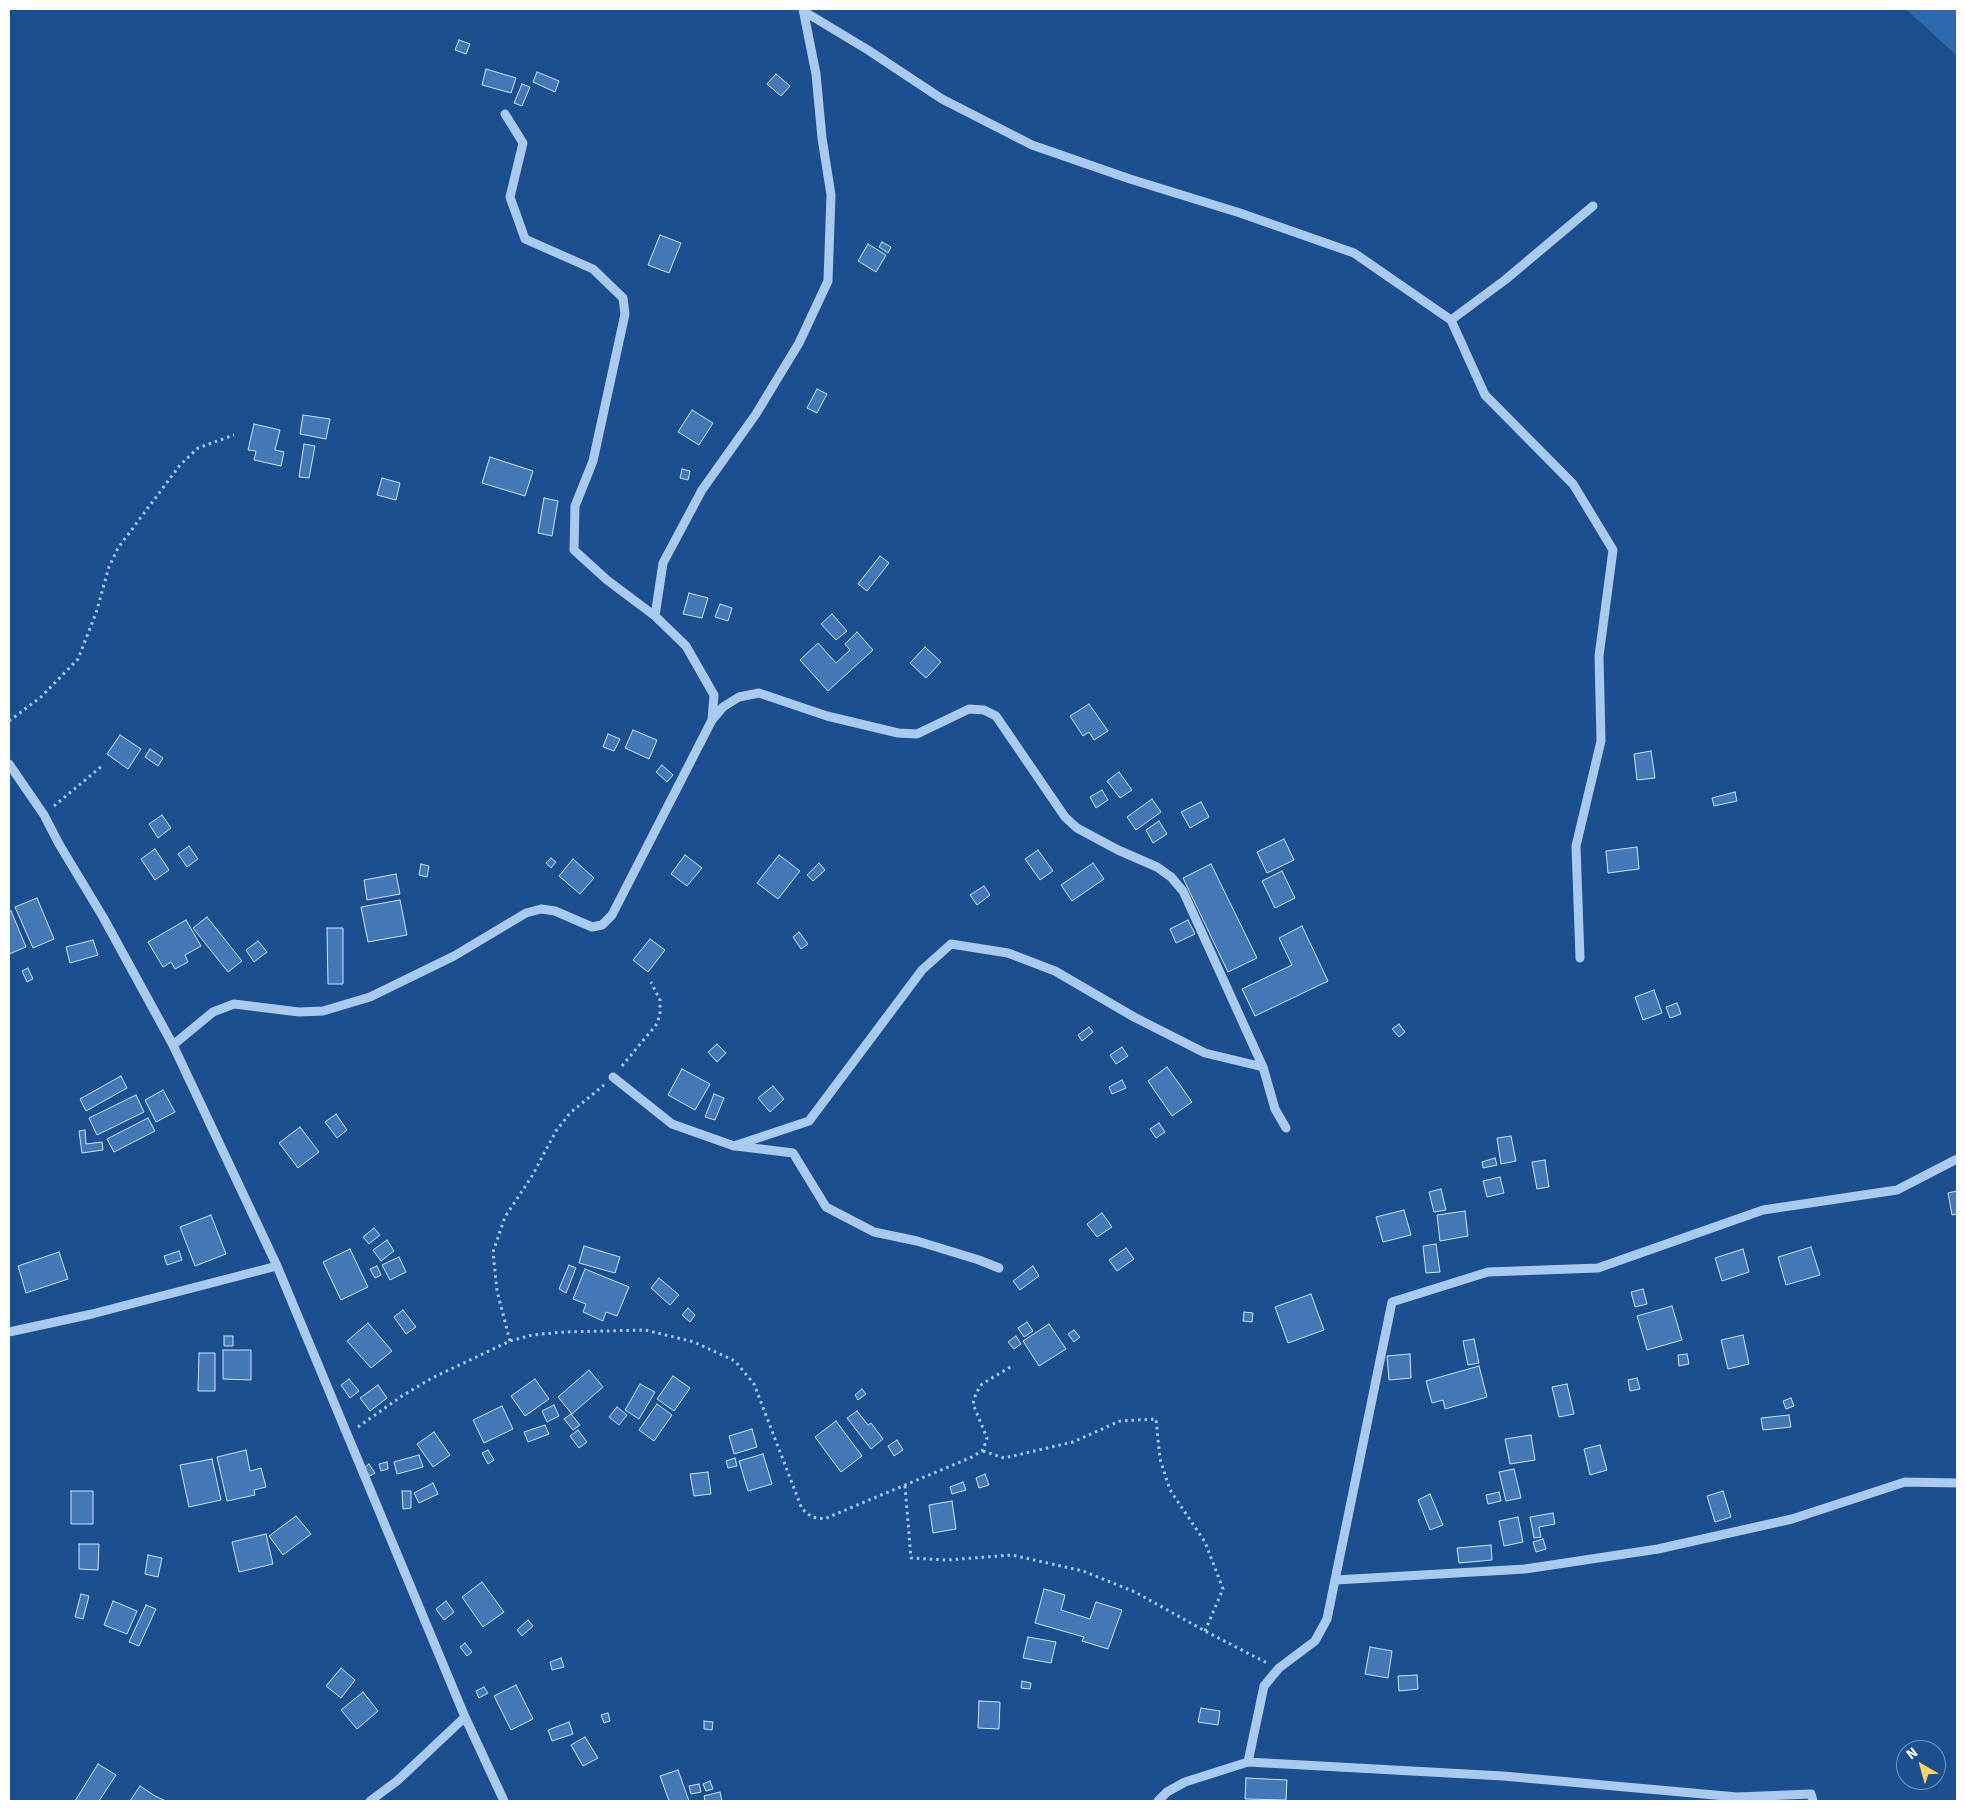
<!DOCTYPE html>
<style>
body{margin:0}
#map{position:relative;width:1966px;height:1810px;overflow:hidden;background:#1b4f8f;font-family:Signika,sans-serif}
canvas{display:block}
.frame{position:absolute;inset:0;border:10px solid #fff;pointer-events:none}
.north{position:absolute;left:1896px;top:1740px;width:50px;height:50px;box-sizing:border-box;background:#1b4f8f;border:1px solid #7695bc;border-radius:50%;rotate:322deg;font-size:14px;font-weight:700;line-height:20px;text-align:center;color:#fff}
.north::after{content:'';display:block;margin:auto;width:18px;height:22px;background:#ffd166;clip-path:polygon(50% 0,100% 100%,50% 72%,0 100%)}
</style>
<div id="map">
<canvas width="1966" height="1810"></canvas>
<div class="frame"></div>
<div class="north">N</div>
</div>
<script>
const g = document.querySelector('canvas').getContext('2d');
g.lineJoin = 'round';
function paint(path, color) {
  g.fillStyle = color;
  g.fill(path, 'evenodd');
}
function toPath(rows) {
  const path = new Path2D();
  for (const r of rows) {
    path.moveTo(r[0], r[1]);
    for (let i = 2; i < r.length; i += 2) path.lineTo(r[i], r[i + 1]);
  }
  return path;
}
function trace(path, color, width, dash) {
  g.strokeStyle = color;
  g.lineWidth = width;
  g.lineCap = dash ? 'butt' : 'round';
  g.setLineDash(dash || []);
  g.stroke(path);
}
const green = toPath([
 [1906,9,1957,9,1957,56]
]);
const building = toPath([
 [459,40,470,44,466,54,455,50,459,40],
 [486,69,516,78,511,93,482,85,486,69],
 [537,72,559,81,555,92,533,82,537,72],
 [776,74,790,86,781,96,767,84,776,74],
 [522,84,530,87,522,106,514,103,522,84],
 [660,235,681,243,669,273,648,265,660,235],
 [882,242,891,247,888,253,879,247,882,242],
 [868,244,886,255,876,272,858,261,868,244],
 [817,389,827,394,817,413,807,408,817,389],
 [692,410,713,423,699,445,678,432,692,410],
 [303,415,330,419,326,439,300,434,303,415],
 [254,424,280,430,275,450,284,452,281,466,254,460,256,451,248,450,254,424],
 [304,444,315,446,309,478,299,477,304,444],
 [490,457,533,471,525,496,482,483,490,457],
 [682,469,690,471,688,480,680,478,682,469],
 [382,478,400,483,396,500,377,495,382,478],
 [544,498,558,501,552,536,538,533,544,498],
 [880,556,889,563,867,591,858,584,880,556],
 [689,593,708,598,702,618,683,614,689,593],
 [720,604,732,608,728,621,715,617,720,604],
 [832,614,847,631,836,640,821,624,832,614],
 [857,632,873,650,828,691,800,660,818,643,836,663,850,650,845,644,857,632],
 [925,647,941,662,926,678,910,663,925,647],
 [1089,704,1108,731,1094,740,1089,732,1083,736,1070,716,1089,704],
 [633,730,657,740,649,759,625,748,633,730],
 [608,734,620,739,614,751,603,747,608,734],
 [120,735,141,749,128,769,107,754,120,735],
 [150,749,163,758,158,766,145,757,150,749],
 [1651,751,1655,778,1637,780,1634,754,1651,751],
 [662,765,673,775,667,782,656,772,662,765],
 [1119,772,1132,790,1120,798,1107,781,1119,772],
 [1102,790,1108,800,1096,808,1090,797,1102,790],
 [1735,792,1737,801,1714,806,1712,798,1735,792],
 [1152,799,1161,812,1136,830,1127,817,1152,799],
 [1201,802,1209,817,1190,828,1181,812,1201,802],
 [162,815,171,828,158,838,149,824,162,815],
 [1159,821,1167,834,1153,843,1146,830,1159,821],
 [1284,839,1294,860,1267,873,1257,852,1284,839],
 [189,846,198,859,187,867,178,854,189,846],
 [1637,847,1639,869,1608,873,1606,851,1637,847],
 [155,849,169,870,155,880,141,859,155,849],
 [1038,850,1053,871,1040,880,1025,859,1038,850],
 [685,855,702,868,687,886,671,874,685,855],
 [779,855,800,871,778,899,757,883,779,855],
 [551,858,556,862,551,868,546,863,551,858],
 [573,859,594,878,580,894,559,876,573,859],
 [819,863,825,870,813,881,807,875,819,863],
 [1093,863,1104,879,1072,901,1061,885,1093,863],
 [421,864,429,866,427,877,419,875,421,864],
 [1211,864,1257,958,1228,972,1183,878,1211,864],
 [1282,871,1295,898,1275,908,1262,881,1282,871],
 [396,874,400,894,367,900,364,880,396,874],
 [984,886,990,895,977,905,970,895,984,886],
 [37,898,54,939,33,948,15,907,37,898],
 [400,900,407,935,368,942,361,907,400,900],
 [11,911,26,947,9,954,9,912,11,911],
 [207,917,242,961,228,972,193,928,207,917],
 [186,920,201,946,185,955,188,962,175,969,171,962,163,967,148,942,186,920],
 [1188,920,1195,934,1176,943,1170,929,1188,920],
 [1302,926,1328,981,1255,1016,1242,989,1292,965,1279,938,1302,926],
 [327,928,343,928,343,984,328,984,327,928],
 [799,932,808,944,801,949,793,937,799,932],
 [650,939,665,950,648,972,633,960,650,939],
 [93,940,98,955,70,963,66,947,93,940],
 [258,941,267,952,254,962,246,950,258,941],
 [28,968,33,979,27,982,22,971,28,968],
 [1654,990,1662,1013,1643,1020,1635,997,1654,990],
 [1677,1003,1681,1014,1670,1018,1666,1007,1677,1003],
 [1399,1024,1405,1032,1399,1037,1392,1029,1399,1024],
 [1089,1027,1093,1032,1082,1041,1078,1035,1089,1027],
 [717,1044,726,1053,717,1062,708,1052,717,1044],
 [1122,1047,1128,1056,1116,1064,1110,1055,1122,1047],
 [1167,1067,1192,1102,1172,1116,1148,1081,1167,1067],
 [682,1069,710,1084,695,1110,668,1095,682,1069],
 [121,1076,127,1088,86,1111,80,1099,121,1076],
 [1122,1080,1126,1088,1112,1094,1109,1087,1122,1080],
 [773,1086,784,1099,770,1112,758,1098,773,1086],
 [163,1090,175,1112,156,1122,145,1100,163,1090],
 [714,1094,724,1098,715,1120,705,1117,714,1094],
 [136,1095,144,1112,97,1135,89,1118,136,1095],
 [336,1114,347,1130,337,1138,325,1122,336,1114],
 [148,1118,155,1131,114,1152,107,1139,148,1118],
 [1159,1123,1165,1132,1156,1138,1150,1129,1159,1123],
 [300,1127,319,1152,298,1168,279,1143,300,1127],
 [85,1130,86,1144,102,1142,103,1150,82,1153,79,1131,85,1130],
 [1511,1136,1516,1161,1501,1164,1497,1138,1511,1136],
 [1495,1158,1497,1165,1483,1168,1482,1162,1495,1158],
 [1545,1160,1549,1187,1537,1189,1532,1162,1545,1160],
 [1500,1177,1504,1193,1487,1197,1483,1181,1500,1177],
 [1441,1189,1446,1210,1434,1212,1429,1192,1441,1189],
 [1957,1191,1957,1214,1952,1215,1948,1193,1957,1191],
 [1404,1210,1411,1235,1383,1242,1376,1217,1404,1210],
 [1465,1211,1468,1236,1440,1241,1437,1215,1465,1211],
 [1102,1213,1112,1227,1097,1237,1087,1224,1102,1213],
 [211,1215,226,1254,195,1266,180,1227,211,1215],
 [374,1228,380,1235,369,1244,363,1237,374,1228],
 [387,1240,394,1251,381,1261,373,1250,387,1240],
 [1436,1244,1440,1272,1426,1273,1423,1246,1436,1244],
 [584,1246,620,1257,615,1273,579,1263,584,1246],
 [1811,1247,1820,1275,1786,1285,1778,1257,1811,1247],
 [1126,1248,1134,1259,1117,1271,1109,1260,1126,1248],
 [350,1249,368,1287,341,1300,323,1262,350,1249],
 [1743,1249,1749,1272,1722,1281,1715,1258,1743,1249],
 [179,1251,182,1260,167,1265,164,1256,179,1251],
 [59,1252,68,1279,26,1293,18,1266,59,1252],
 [399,1257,406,1272,390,1280,382,1265,399,1257],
 [569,1265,576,1268,566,1293,559,1289,569,1265],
 [377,1266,381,1275,375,1278,370,1269,377,1266],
 [1033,1266,1039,1276,1020,1290,1013,1281,1033,1266],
 [585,1269,629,1287,617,1316,606,1312,603,1321,583,1312,586,1304,573,1299,585,1269],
 [659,1278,679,1295,670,1305,651,1288,659,1278],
 [1643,1289,1647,1304,1635,1307,1631,1292,1643,1289],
 [1311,1294,1324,1330,1288,1343,1275,1307,1311,1294],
 [1672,1306,1682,1340,1647,1350,1637,1316,1672,1306],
 [688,1308,695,1315,690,1322,682,1315,688,1308],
 [403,1310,416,1327,406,1334,394,1317,403,1310],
 [1244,1312,1253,1313,1252,1322,1243,1321,1244,1312],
 [1027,1322,1033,1331,1024,1337,1018,1328,1027,1322],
 [368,1323,392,1351,371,1368,347,1341,368,1323],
 [1049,1324,1066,1349,1039,1366,1023,1341,1049,1324],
 [1074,1330,1080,1337,1074,1342,1068,1334,1074,1330],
 [1743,1335,1749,1364,1728,1369,1721,1340,1743,1335],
 [224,1336,233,1336,233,1346,224,1346,224,1336],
 [1016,1336,1021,1344,1014,1349,1008,1342,1016,1336],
 [1474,1339,1479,1363,1468,1365,1463,1341,1474,1339],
 [223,1350,251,1350,251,1380,223,1379,223,1350],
 [199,1353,215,1353,215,1391,198,1391,199,1353],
 [1410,1354,1411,1378,1389,1380,1387,1356,1410,1354],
 [1687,1354,1689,1364,1679,1366,1678,1355,1687,1354],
 [1479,1366,1487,1397,1445,1409,1443,1400,1432,1403,1426,1381,1479,1366],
 [589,1370,603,1387,572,1414,558,1397,589,1370],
 [673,1376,690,1388,674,1411,657,1399,673,1376],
 [1637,1378,1640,1389,1630,1391,1628,1380,1637,1378],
 [349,1379,359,1391,350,1398,341,1385,349,1379],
 [535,1379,549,1399,525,1416,511,1396,535,1379],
 [640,1384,655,1392,639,1419,625,1410,640,1384],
 [1567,1384,1574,1414,1559,1417,1552,1387,1567,1384],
 [378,1385,387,1398,370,1411,360,1398,378,1385],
 [862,1389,866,1394,858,1400,855,1395,862,1389],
 [1791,1398,1794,1406,1786,1409,1783,1401,1791,1398],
 [657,1404,672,1415,654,1441,639,1430,657,1404],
 [554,1405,559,1416,547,1422,542,1411,554,1405],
 [502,1406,513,1429,484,1443,473,1420,502,1406],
 [617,1407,627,1415,619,1425,609,1417,617,1407],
 [857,1411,868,1425,871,1423,883,1439,871,1449,847,1418,857,1411],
 [571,1414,580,1425,573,1430,564,1419,571,1414],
 [1789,1415,1791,1427,1763,1430,1761,1418,1789,1415],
 [836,1421,862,1456,841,1472,815,1437,836,1421],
 [545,1425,549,1434,528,1442,524,1432,545,1425],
 [752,1429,757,1447,734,1454,729,1436,752,1429],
 [578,1430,587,1442,579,1448,570,1436,578,1430],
 [434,1432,450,1455,433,1467,417,1444,434,1432],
 [1531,1435,1535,1460,1510,1464,1505,1439,1531,1435],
 [897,1440,903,1450,894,1456,888,1446,897,1440],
 [1600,1445,1607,1470,1590,1475,1584,1449,1600,1445],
 [246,1450,250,1471,261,1468,266,1487,254,1490,255,1495,227,1501,217,1457,246,1450],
 [488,1450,494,1460,488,1464,482,1453,488,1450],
 [763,1454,772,1484,748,1491,739,1461,763,1454],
 [419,1455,423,1467,397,1474,394,1462,419,1455],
 [735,1458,737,1466,728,1468,726,1461,735,1458],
 [212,1459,221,1500,189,1507,180,1465,212,1459],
 [387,1462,388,1469,381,1471,379,1464,387,1462],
 [369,1464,375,1473,370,1476,364,1468,369,1464],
 [1514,1469,1521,1498,1506,1501,1499,1472,1514,1469],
 [708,1472,711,1494,694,1496,690,1474,708,1472],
 [985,1474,989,1485,979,1488,976,1478,985,1474],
 [963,1482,966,1490,952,1494,950,1487,963,1482],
 [433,1483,438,1494,419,1503,414,1493,433,1483],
 [71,1491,93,1491,93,1524,71,1524,71,1491],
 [402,1491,411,1491,411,1508,403,1509,402,1491],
 [1723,1491,1731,1517,1715,1522,1707,1496,1723,1491],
 [1499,1492,1501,1501,1488,1504,1486,1495,1499,1492],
 [1430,1494,1443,1525,1430,1530,1418,1500,1430,1494],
 [952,1501,956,1529,933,1533,929,1505,952,1501],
 [1553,1513,1555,1524,1539,1527,1541,1537,1534,1538,1530,1517,1553,1513],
 [296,1516,311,1534,283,1555,269,1536,296,1516],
 [1518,1517,1523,1542,1504,1546,1499,1521,1518,1517],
 [266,1534,273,1564,239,1572,232,1542,266,1534],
 [1543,1539,1546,1549,1536,1552,1533,1542,1543,1539],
 [79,1544,99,1544,98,1570,79,1569,79,1544],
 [1491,1545,1492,1560,1459,1563,1457,1548,1491,1545],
 [148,1555,162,1558,158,1577,145,1574,148,1555],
 [482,1582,504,1612,483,1627,462,1597,482,1582],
 [1044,1589,1065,1595,1061,1610,1090,1619,1096,1602,1122,1610,1108,1649,1082,1641,1084,1637,1035,1623,1044,1589],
 [81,1594,89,1596,83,1619,75,1617,81,1594],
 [113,1601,137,1611,127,1634,104,1625,113,1601],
 [446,1601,454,1612,444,1620,436,1609,446,1601],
 [146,1605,156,1609,139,1646,129,1642,146,1605],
 [528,1620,533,1626,522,1636,517,1630,528,1620],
 [1028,1637,1056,1642,1051,1663,1023,1658,1028,1637],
 [465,1643,472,1652,467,1656,460,1647,465,1643],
 [1370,1647,1392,1651,1388,1678,1365,1674,1370,1647],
 [561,1658,564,1667,552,1670,550,1662,561,1658],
 [341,1668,355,1680,341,1698,326,1686,341,1668],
 [1417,1675,1418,1689,1399,1691,1398,1676,1417,1675],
 [1022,1681,1031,1683,1030,1689,1021,1688,1022,1681],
 [516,1685,533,1719,511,1730,494,1696,516,1685],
 [484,1687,488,1693,479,1698,476,1691,484,1687],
 [363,1692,378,1711,357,1729,341,1710,363,1692],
 [979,1701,1000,1702,999,1729,978,1728,979,1701],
 [1201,1708,1220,1711,1218,1725,1198,1722,1201,1708],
 [608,1713,610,1721,604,1723,601,1715,608,1713],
 [704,1721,713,1722,712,1730,704,1729,704,1721],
 [569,1722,573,1734,552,1741,548,1730,569,1722],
 [585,1737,598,1758,583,1766,571,1745,585,1737],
 [98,1764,116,1775,99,1801,75,1801,98,1764],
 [678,1770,689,1801,669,1801,660,1776,678,1770],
 [1246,1778,1287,1780,1286,1800,1245,1799,1246,1778],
 [710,1781,713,1789,706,1791,703,1784,710,1781],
 [699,1784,701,1792,691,1794,689,1786,699,1784],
 [140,1786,155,1796,166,1801,130,1801,140,1786],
 [720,1792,722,1801,705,1801,704,1796,720,1792]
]);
const path = toPath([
 [9,721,41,697,78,659,96,613,109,567,118,548,180,465,198,448,234,435],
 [54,806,102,766],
 [622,1066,656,1025,660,1015,660,1000,651,982],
 [510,1341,497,1291,493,1252,505,1217,532,1176,556,1131,570,1113,604,1085],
 [358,1427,402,1396,432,1378,510,1341,532,1335,564,1332,645,1330,694,1342,735,1361,754,1384,802,1509,812,1517,824,1519,972,1457,983,1450,987,1438,973,1404,976,1393,982,1384,1012,1366],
 [983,1451,1004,1458,1073,1442,1120,1421,1156,1419,1160,1459,1170,1490,1205,1542,1223,1589,1205,1631],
 [905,1486,911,1558,947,1560,1012,1555,1083,1571,1135,1592,1205,1631,1267,1663]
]);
const minor = toPath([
 [805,12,868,50,942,99,1032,145,1130,179,1240,213,1354,253,1451,320],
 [505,114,523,143,510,197,525,239,593,269,623,298,625,314,593,461,575,506,574,550,607,580,655,616],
 [712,720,714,695,686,646,655,616,663,563,702,490,756,414,799,343,828,281,831,195,822,138,816,74,803,9],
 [9,764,44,815,59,844,103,917,173,1045,277,1266,465,1717,504,1801],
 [1580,958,1576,846,1601,741,1599,656,1613,550,1573,484,1485,395,1451,320,1505,280,1593,206],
 [173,1045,213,1012,234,1004,299,1012,323,1011,370,997,454,956,526,913,541,909,555,911,592,927,602,925,612,915,712,720,723,707,739,697,759,693,827,716,898,733,917,734,969,709,984,710,996,716,1065,817,1077,828,1118,850,1157,867,1171,877,1183,891,1263,1067],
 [613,1077,672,1124,734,1146,809,1121,922,970,951,944,1008,953,1055,971,1134,1017,1205,1053,1263,1067,1275,1109,1286,1128],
 [736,1146,793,1153,826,1207,874,1232,917,1241,979,1260,999,1268],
 [9,1332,92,1314,277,1266],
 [1336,1580,1525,1569,1658,1549,1792,1519,1905,1482,1957,1483],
 [1248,1762,1503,1776,1737,1797,1811,1794,1813,1801],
 [370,1801,397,1781,465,1717],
 [1158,1801,1167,1792,1185,1782,1248,1762,1264,1686,1279,1668,1315,1641,1327,1619,1392,1302,1488,1272,1598,1268,1763,1210,1897,1190,1957,1159]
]);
paint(green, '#2e69ad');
paint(building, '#4478b7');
trace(building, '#cfe3fa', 1);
trace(path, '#a9c9ee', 3, [2.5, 4]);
trace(minor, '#a9c9ee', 9);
</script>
